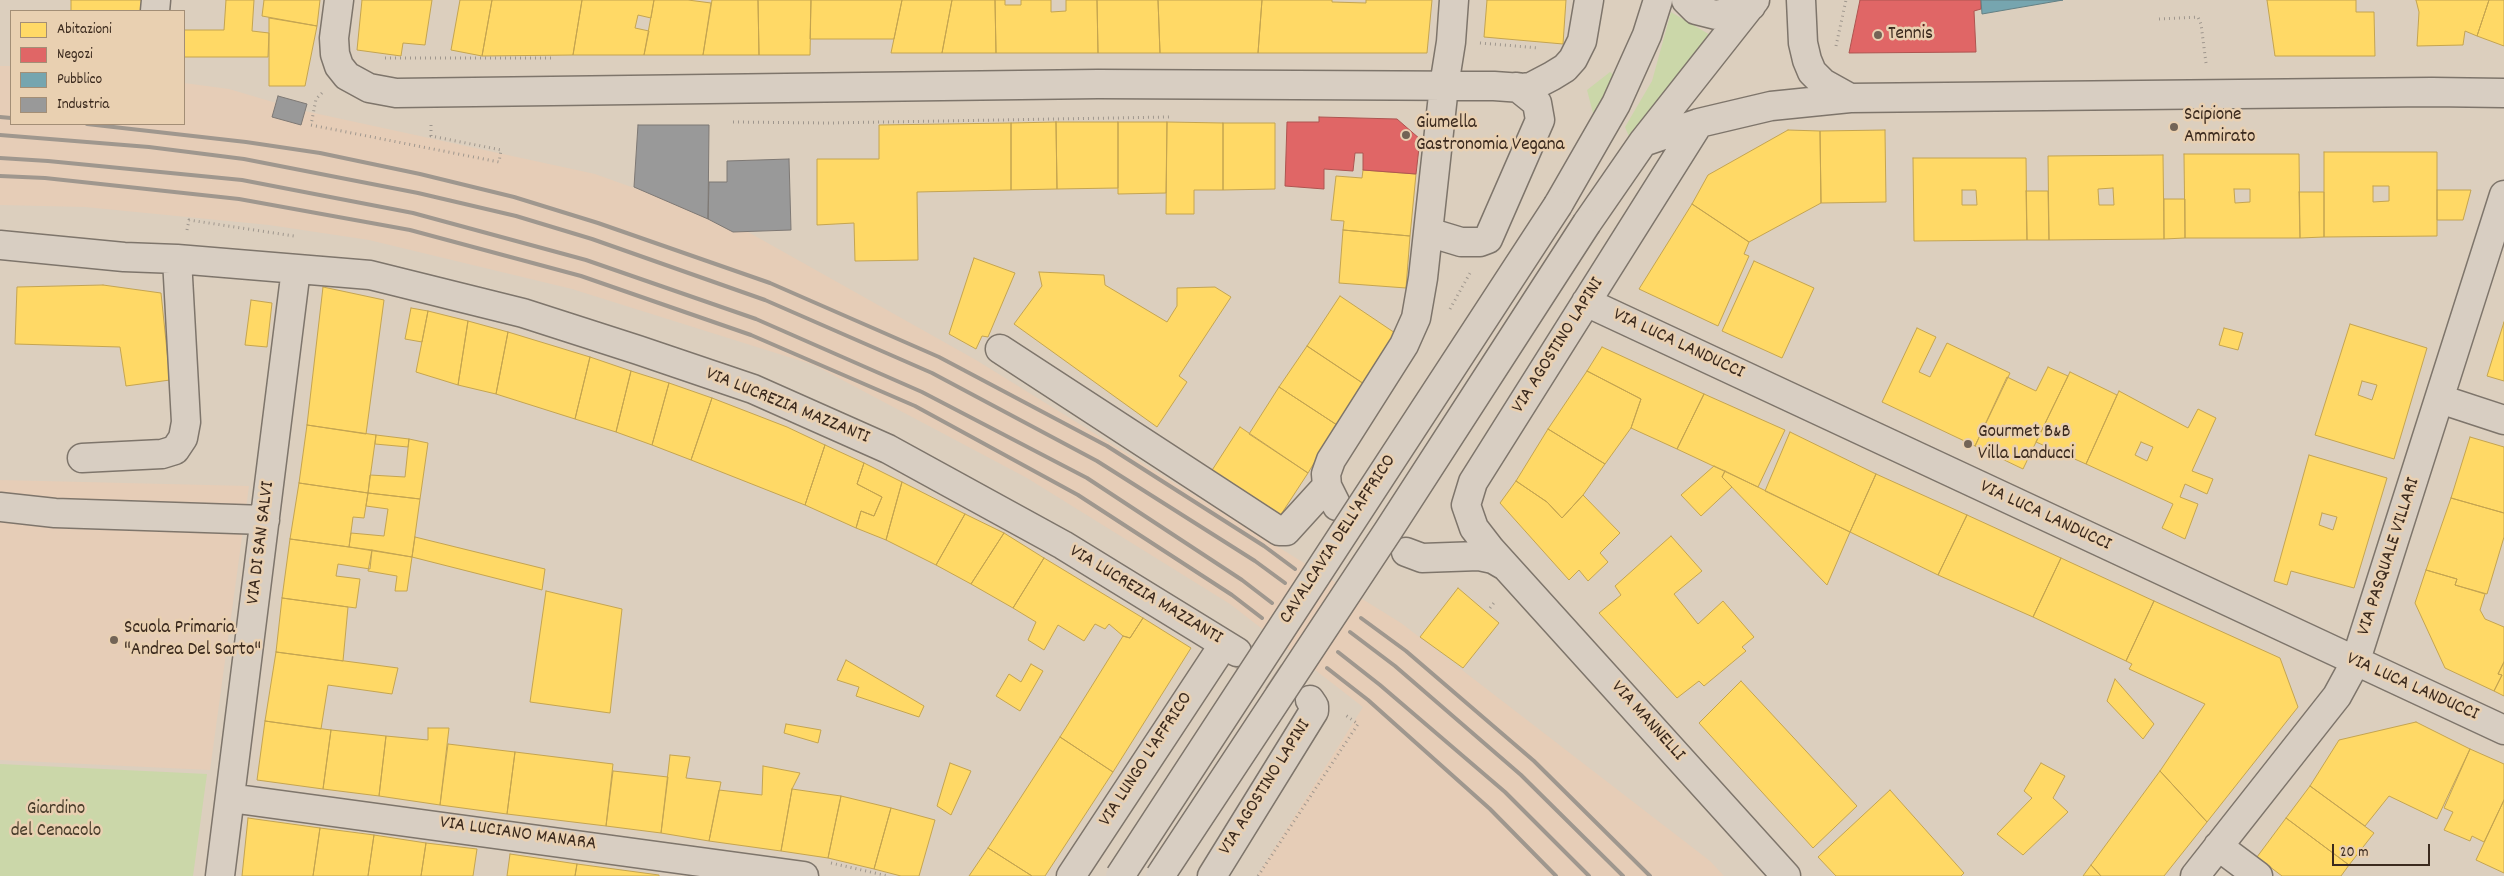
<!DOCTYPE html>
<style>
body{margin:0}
#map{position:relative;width:2504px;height:876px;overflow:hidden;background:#dccfbe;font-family:Dekko,sans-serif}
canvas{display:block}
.legend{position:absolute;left:10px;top:10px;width:175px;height:115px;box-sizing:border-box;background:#e9d0b1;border:1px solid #a38e76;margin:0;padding:6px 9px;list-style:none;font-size:15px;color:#3b2a1e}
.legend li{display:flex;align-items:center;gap:10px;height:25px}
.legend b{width:25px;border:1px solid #a38e76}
.scale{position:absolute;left:2332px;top:844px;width:98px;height:22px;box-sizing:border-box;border:2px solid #3b2a1e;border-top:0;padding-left:6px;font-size:15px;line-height:18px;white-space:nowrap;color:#3b2a1e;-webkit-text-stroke:4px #e9d0b1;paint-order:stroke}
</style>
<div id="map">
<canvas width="2504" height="876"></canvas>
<ul class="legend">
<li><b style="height:14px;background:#ffd966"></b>Abitazioni</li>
<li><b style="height:14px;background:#e06666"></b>Negozi</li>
<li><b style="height:14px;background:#76a5af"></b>Pubblico</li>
<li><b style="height:14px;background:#999"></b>Industria</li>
</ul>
<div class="scale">20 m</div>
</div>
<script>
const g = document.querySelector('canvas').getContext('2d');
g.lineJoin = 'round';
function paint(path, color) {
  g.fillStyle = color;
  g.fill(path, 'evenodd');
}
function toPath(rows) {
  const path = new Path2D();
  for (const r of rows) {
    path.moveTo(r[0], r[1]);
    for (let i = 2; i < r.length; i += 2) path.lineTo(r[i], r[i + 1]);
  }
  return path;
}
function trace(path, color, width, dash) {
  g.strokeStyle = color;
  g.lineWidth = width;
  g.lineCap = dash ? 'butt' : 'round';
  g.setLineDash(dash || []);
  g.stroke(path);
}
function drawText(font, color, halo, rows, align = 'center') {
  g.font = font + ' Dekko,sans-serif';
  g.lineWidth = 5;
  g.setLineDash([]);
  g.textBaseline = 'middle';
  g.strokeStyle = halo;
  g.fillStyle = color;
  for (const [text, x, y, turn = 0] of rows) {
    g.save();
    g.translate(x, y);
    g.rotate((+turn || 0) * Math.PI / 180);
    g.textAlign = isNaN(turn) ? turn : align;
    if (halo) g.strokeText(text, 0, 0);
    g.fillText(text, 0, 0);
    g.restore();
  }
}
const built = toPath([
 [0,66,11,66,11,124,184,124,184,83,229,89,300,110,595,174,732,223,976,360,1401,623,1710,861,1724,876,1257,876,1363,707,1230,604,1027,478,814,365,572,289,369,240,269,225,85,207,0,205],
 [0,480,249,486,210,770,0,760]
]);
const green = toPath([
 [1671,12,1712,36,1630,139,1625,127,1652,81],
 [1610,72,1615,76,1595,121,1587,90],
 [0,764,207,774,193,876,0,876]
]);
const homes = toPath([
 [71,0,146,0,146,11,71,11,71,0],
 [226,0,254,0,252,31,269,33,268,57,184,57,184,30,224,30,226,0],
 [264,0,320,0,317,26,262,16,264,0],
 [362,0,432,0,425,45,403,43,401,56,357,50,362,0],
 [460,0,492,0,482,56,451,50,460,0],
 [492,0,582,0,573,55,482,56,492,0],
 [582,0,654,0,651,18,638,15,635,28,649,31,644,55,573,55,582,0],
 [654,0,688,0,711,3,703,55,644,55,654,0],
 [712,0,758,0,759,55,703,55,712,0],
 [758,0,811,0,810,55,759,55,758,0],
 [811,0,902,0,894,39,810,39,811,0],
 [902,0,952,0,942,53,891,53,902,0],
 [952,0,995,0,996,53,942,53,952,0],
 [995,0,1005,0,1005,5,1021,5,1021,0,1051,0,1051,12,1066,11,1066,0,1097,0,1098,53,996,53,995,0],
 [1097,0,1158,0,1160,53,1098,53,1097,0],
 [1158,0,1262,0,1258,53,1160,53,1158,0],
 [1262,0,1332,0,1332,2,1366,3,1366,0,1432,0,1427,53,1258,53,1262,0],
 [1487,0,1566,0,1563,44,1484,37,1487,0],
 [2267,0,2356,0,2356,12,2374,12,2375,56,2275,56,2267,0],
 [2416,0,2489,0,2477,36,2465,31,2463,45,2417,46,2419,12,2416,0],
 [2489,0,2504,0,2504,46,2477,36,2489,0],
 [269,18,317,26,305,86,269,86,269,18],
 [1056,122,1057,189,1011,190,1011,123,1056,122],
 [1056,122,1118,122,1118,188,1057,189,1056,122],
 [1118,122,1167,122,1166,193,1118,194,1118,122],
 [1167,122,1223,123,1223,190,1194,190,1194,214,1166,214,1167,122],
 [1011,123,1011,190,917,192,918,260,855,261,854,223,817,225,817,159,879,159,879,125,1011,123],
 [1223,123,1275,123,1275,189,1223,190,1223,123],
 [1788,130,1820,131,1821,203,1749,242,1692,204,1708,175,1788,130],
 [1885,130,1886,202,1821,203,1820,131,1885,130],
 [2324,152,2437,152,2437,236,2324,237,2324,152],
 [2373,186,2389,186,2389,201,2373,202,2373,186],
 [2184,154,2299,154,2300,238,2185,238,2184,154],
 [2234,189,2250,189,2250,202,2235,203,2234,189],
 [2163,155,2164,239,2049,240,2048,156,2163,155],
 [2113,188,2114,205,2099,205,2098,189,2113,188],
 [1913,158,2026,158,2027,240,1914,241,1913,158],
 [1962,190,1976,190,1977,205,1962,205,1962,190],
 [1363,170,1416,174,1410,236,1343,230,1344,221,1331,220,1336,176,1362,178,1363,170],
 [2437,190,2471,190,2463,220,2437,220,2437,190],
 [2026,191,2048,191,2049,240,2027,240,2026,191],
 [2299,192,2324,192,2324,237,2300,238,2299,192],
 [2164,199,2185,199,2185,238,2164,239,2164,199],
 [1692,204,1749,242,1744,254,1749,256,1718,326,1639,289,1692,204],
 [1343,230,1410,236,1406,288,1339,283,1343,230],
 [974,258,1015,273,988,337,982,336,976,349,949,334,974,258],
 [1754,261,1814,288,1782,358,1722,331,1754,261],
 [1039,272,1104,275,1105,285,1167,322,1177,306,1177,288,1215,287,1231,297,1179,376,1187,382,1157,427,1014,324,1042,286,1039,272],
 [103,285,161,293,170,380,126,386,120,347,15,344,17,287,103,285],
 [323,287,384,300,366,434,307,425,323,287],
 [1340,296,1398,335,1364,384,1307,346,1340,296],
 [251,300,272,303,267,347,245,345,251,300],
 [411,308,428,311,422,342,405,339,411,308],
 [428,311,468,321,458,385,416,372,428,311],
 [468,321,508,332,496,394,458,385,468,321],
 [2504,322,2504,381,2487,376,2504,322],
 [2350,324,2427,348,2394,459,2315,435,2350,324],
 [2362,381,2377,385,2372,400,2358,395,2362,381],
 [1917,328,1936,337,1919,372,1930,377,1947,343,2010,373,1975,446,1882,402,1917,328],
 [2224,328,2243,333,2238,350,2219,345,2224,328],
 [508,332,590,357,575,419,496,394,508,332],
 [1307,346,1364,384,1337,425,1279,387,1307,346],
 [1602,347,1704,394,1677,449,1631,428,1641,399,1587,371,1602,347],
 [590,357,631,371,616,432,575,419,590,357],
 [2048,367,2068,376,2023,469,1975,446,2007,377,2036,391,2048,367],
 [631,371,669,383,652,445,616,432,631,371],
 [1587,371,1641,399,1631,428,1605,464,1548,429,1587,371],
 [2070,372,2117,395,2086,464,2036,442,2070,372],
 [669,383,712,398,691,460,652,445,669,383],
 [1279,387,1337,425,1308,473,1249,434,1279,387],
 [2119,391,2188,428,2198,409,2216,418,2192,471,2213,479,2207,494,2185,484,2180,497,2198,504,2185,539,2162,528,2173,504,2086,464,2119,391],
 [2141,442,2153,447,2147,461,2135,455,2141,442],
 [1704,394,1785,430,1758,487,1677,449,1704,394],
 [712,398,787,427,825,445,805,505,691,460,712,398],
 [307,425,376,435,368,493,299,483,307,425],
 [1240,427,1308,473,1276,522,1207,478,1240,427],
 [1548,429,1605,464,1583,495,1562,518,1547,502,1516,481,1548,429],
 [1790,432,1876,474,1850,532,1765,491,1790,432],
 [376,435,409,439,408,447,375,444,376,435],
 [2470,437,2504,447,2504,513,2451,498,2470,437],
 [409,439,428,443,420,499,368,493,370,475,405,477,409,439],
 [825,445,864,463,857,484,882,497,874,516,861,511,856,528,805,505,825,445],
 [2309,455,2387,478,2354,588,2291,571,2287,585,2274,581,2309,455],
 [2322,513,2337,517,2333,530,2319,525,2322,513],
 [864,463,902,482,886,540,856,528,861,511,874,516,882,497,857,484,864,463],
 [1714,466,1725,471,1722,477,1732,487,1701,516,1681,495,1714,466],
 [1725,471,1850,532,1827,585,1722,477,1725,471],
 [1876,474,1967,515,1938,575,1850,532,1876,474],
 [1516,481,1547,502,1562,518,1583,495,1620,533,1600,553,1608,562,1588,581,1579,570,1569,580,1500,503,1516,481],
 [902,482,965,514,936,565,886,540,902,482],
 [299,483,368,493,364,518,353,517,349,547,290,539,299,483],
 [368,493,420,499,412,557,349,547,351,533,384,536,388,509,366,506,368,493],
 [2451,498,2504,513,2504,537,2487,594,2455,585,2457,579,2426,570,2451,498],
 [965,514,1004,533,971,584,936,565,965,514],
 [1967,515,2061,558,2033,617,1938,575,1967,515],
 [1004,533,1044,558,1013,608,971,584,1004,533],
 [1671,536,1702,571,1674,594,1698,624,1723,601,1754,637,1742,647,1746,651,1704,686,1699,681,1677,698,1599,613,1621,595,1615,586,1671,536],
 [415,537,545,569,542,590,412,557,415,537],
 [290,539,372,550,370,569,338,564,336,576,360,579,356,608,282,598,290,539],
 [372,550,412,557,407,591,395,591,397,576,368,571,372,550],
 [1044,558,1143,618,1130,638,1123,636,1109,624,1105,629,1095,624,1084,641,1058,625,1044,650,1028,640,1036,622,1013,608,1044,558],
 [2061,558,2154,601,2126,661,2033,617,2061,558],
 [2426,570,2457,579,2455,585,2485,594,2480,610,2485,619,2504,627,2504,662,2498,674,2502,675,2494,691,2445,668,2415,603,2426,570],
 [1458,588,1499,623,1463,668,1420,637,1458,588],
 [546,591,622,609,610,713,530,702,546,591],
 [282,598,348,607,343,661,276,652,282,598],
 [2154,601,2280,658,2298,707,2207,822,2160,771,2205,704,2129,669,2132,664,2126,661,2154,601],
 [1143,618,1191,648,1113,772,1060,737,1123,636,1130,638,1143,618],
 [276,652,398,668,392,694,328,685,321,729,265,721,276,652],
 [846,660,924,706,919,717,856,696,859,687,837,680,846,660],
 [2504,662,2504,696,2494,691,2502,675,2498,674,2504,662],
 [1031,664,1043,671,1020,711,996,696,1009,674,1021,682,1031,664],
 [2115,679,2154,724,2143,739,2107,701,2115,679],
 [1741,681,1857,806,1813,848,1699,723,1741,681],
 [265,721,331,730,323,789,257,780,265,721],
 [2416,722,2470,749,2437,819,2389,796,2365,826,2310,786,2339,740,2416,722],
 [786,724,821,730,818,743,784,733,786,724],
 [428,728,449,728,440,805,379,796,386,736,428,740,428,728],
 [331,730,386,736,379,796,323,789,331,730],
 [1060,737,1113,772,1045,876,1032,876,988,848,1060,737],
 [448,744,515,752,507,814,440,805,448,744],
 [2470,749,2504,764,2504,800,2484,842,2472,836,2470,841,2444,830,2453,812,2444,808,2470,749],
 [515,752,613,764,606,826,507,814,515,752],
 [670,755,690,757,686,778,721,782,709,841,661,833,670,755],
 [950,763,971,771,951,815,937,806,950,763],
 [2041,763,2065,776,2053,798,2068,812,2023,855,1997,834,2032,798,2024,791,2041,763],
 [763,766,800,773,792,789,781,851,709,841,719,790,762,795,763,766],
 [613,771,668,777,661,833,606,826,613,771],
 [2160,771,2207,822,2164,876,2101,876,2091,865,2160,771],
 [2310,786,2374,833,2349,865,2286,818,2310,786],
 [792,789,841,796,828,858,781,851,792,789],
 [1890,790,1964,873,1961,876,1836,876,1818,857,1890,790],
 [841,796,891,808,874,869,828,858,841,796],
 [2504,800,2504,873,2476,860,2504,800],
 [891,808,935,820,919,876,901,876,874,869,891,808],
 [248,818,320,828,313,876,242,876,248,818],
 [2286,818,2349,865,2341,876,2282,876,2257,857,2286,818],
 [320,828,374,835,368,876,313,876,320,828],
 [374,835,426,843,421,876,368,876,374,835],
 [426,843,477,849,473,876,421,876,426,843],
 [988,848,1032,876,969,876,988,848],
 [510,854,577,864,575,876,507,876,510,854],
 [577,864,659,875,659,876,575,876,577,864],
 [2091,865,2101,876,2083,876,2091,865]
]);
const shops = toPath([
 [1860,0,1981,0,1981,9,1974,11,1976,52,1849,53,1860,0],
 [1319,117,1397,119,1420,139,1416,174,1363,170,1363,153,1355,153,1353,171,1324,169,1324,189,1285,186,1287,122,1319,122,1319,117]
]);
const public = toPath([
 [1981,0,2063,0,1982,14,1981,0]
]);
const industry = toPath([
 [278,96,307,104,301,125,272,117,278,96],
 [638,125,709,125,708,219,634,187,638,125],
 [789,159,791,230,733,232,708,219,709,182,727,182,727,161,789,159]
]);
const minorTunnel = toPath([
 [1337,506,1405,551],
 [1238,653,1306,698]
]);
const path = toPath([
 [2159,19,2198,17,2201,24,2206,63],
 [1480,43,1539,48],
 [1836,46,1846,0],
 [385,58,554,58],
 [322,93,316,99,311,125,499,162,501,150,431,136,431,122],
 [733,122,827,123,1169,117],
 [187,230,189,220,294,236],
 [1450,309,1470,273],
 [1490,608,1496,600],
 [831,863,888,876],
 [1258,876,1358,724,1344,714]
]);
const minor = toPath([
 [339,0,334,38,335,54,339,66,347,76,369,88,396,93,1098,84,1494,86,1522,88,1531,87,1552,76,1565,68,1573,59,1582,41,1589,0],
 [1686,0,1696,10,1716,15,1740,10,1751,6],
 [1801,0,1803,43,1807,60,1812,72,1823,83,1850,98],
 [155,11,156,0],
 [1699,123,1473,482,1466,505,1474,528,1491,550,1786,876],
 [1643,142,1699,123,1771,106,1850,98,2432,92,2504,93],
 [1558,205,1616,104,1647,35,1658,0],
 [1587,223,1643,142,1755,0],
 [1428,232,1461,242,1480,242,1488,239,1540,120,1537,103,1517,87],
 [0,245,124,257,177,259,370,275,523,313,638,350,753,389,888,449,1063,545,1237,652],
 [1586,302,2504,730],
 [1000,349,1279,531,1286,531,1327,486],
 [2440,399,2504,420],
 [82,458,162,454,175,450,183,438,186,422,177,259],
 [1337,506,1327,486,1326,474,1331,460,1404,345,1416,318,1423,278,1444,86,1451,42,1454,0],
 [0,507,55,513,265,520],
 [1406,552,1422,558,1479,556,1493,559,1505,566],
 [230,798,804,876],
 [2218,846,2258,876],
 [220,876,296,269],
 [1071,876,1224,644],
 [1212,876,1314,711,1314,706,1310,700],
 [2195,876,2337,696,2355,663,2504,195]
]);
const rail = toPath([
 [0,117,11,118],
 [87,124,246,142,320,153,420,174,514,197,598,223,770,283,939,357,1107,446,1264,546,1295,569],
 [0,135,149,147,244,159,418,193,516,216,592,239,765,300,932,373,1097,461,1255,561,1285,583],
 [0,158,48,161,242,180,413,213,586,260,756,319,922,392,1087,478,1242,580,1272,603],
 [0,176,45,178,239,199,410,230,581,276,751,335,915,406,1078,495,1232,595,1262,618],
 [1361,618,1406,651,1534,761,1650,876],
 [1350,632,1395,666,1521,775,1623,876],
 [1338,652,1380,685,1505,792,1589,876],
 [1327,668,1368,700,1490,809,1556,876]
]);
const minorBridge = toPath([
 [1120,876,1558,205],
 [1160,876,1388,531,1587,223]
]);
const markers = [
 [1878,35,5,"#736456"],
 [2174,127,5,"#736456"],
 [1406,135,5,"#736456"],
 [1968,444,5,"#736456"],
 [114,640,5,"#736456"]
];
const poiNames = [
 ["Tennis",1888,35],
 ["Scipione",2184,116],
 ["Ammirato",2184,138],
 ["Giumella",1416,124],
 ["Gastronomia Vegana",1416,146],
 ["Gourmet B&B",1978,433],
 ["Villa Landucci",1978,455],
 ["Scuola Primaria",124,629],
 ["\"Andrea Del Sarto\"",124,651]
];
const streetNames = [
 ["VIA LUCA LANDUCCI",1678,345,25],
 ["VIA AGOSTINO LAPINI",1559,346,-58],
 ["VIA LUCREZIA MAZZANTI",787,407,22],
 ["VIA LUCA LANDUCCI",2045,517,25],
 ["CAVALCAVIA DELL'AFFRICO",1339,540,-57],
 ["VIA DI SAN SALVI",262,543,-83],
 ["VIA PASQUALE VILLARI",2390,557,-72],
 ["VIA LUCREZIA MAZZANTI",1145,596,31],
 ["VIA LUCA LANDUCCI",2412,688,24],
 ["VIA MANNELLI",1647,722,48],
 ["VIA LUNGO L'AFFRICO",1147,760,-57],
 ["VIA AGOSTINO LAPINI",1266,788,-58],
 ["VIA LUCIANO MANARA",518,835,8]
];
const parkNames = [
 ["Giardino",56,810],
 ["del Cenacolo",56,832]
];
paint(built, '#e6cdb7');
paint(green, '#cbd7a9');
paint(homes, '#ffd966');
trace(homes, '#c4a450', 1);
paint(shops, '#e06666');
trace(shops, '#ae5450', 1);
paint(public, '#76a5af');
trace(public, '#648084', 1);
paint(industry, '#999');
trace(industry, '#7d7874', 1);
trace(minorTunnel, '#bcae9e', 28, [28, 14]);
trace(minor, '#7e756b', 31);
trace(path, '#9f978e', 3, [1, 4]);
trace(minor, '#d8cec2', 28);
trace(rail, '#9f978e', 4);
trace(minorBridge, '#7e756b', 31, []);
trace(minorBridge, '#d8cec2', 28);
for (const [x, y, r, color] of markers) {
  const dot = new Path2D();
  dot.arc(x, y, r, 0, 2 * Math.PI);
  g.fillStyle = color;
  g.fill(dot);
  trace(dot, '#e9d0b1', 2);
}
drawText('19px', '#3b2a1e', '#e9d0b1', poiNames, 'left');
drawText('19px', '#3b2a1e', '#e9d0b1', streetNames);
drawText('19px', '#483c2a', '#e9d0b1', parkNames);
</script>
